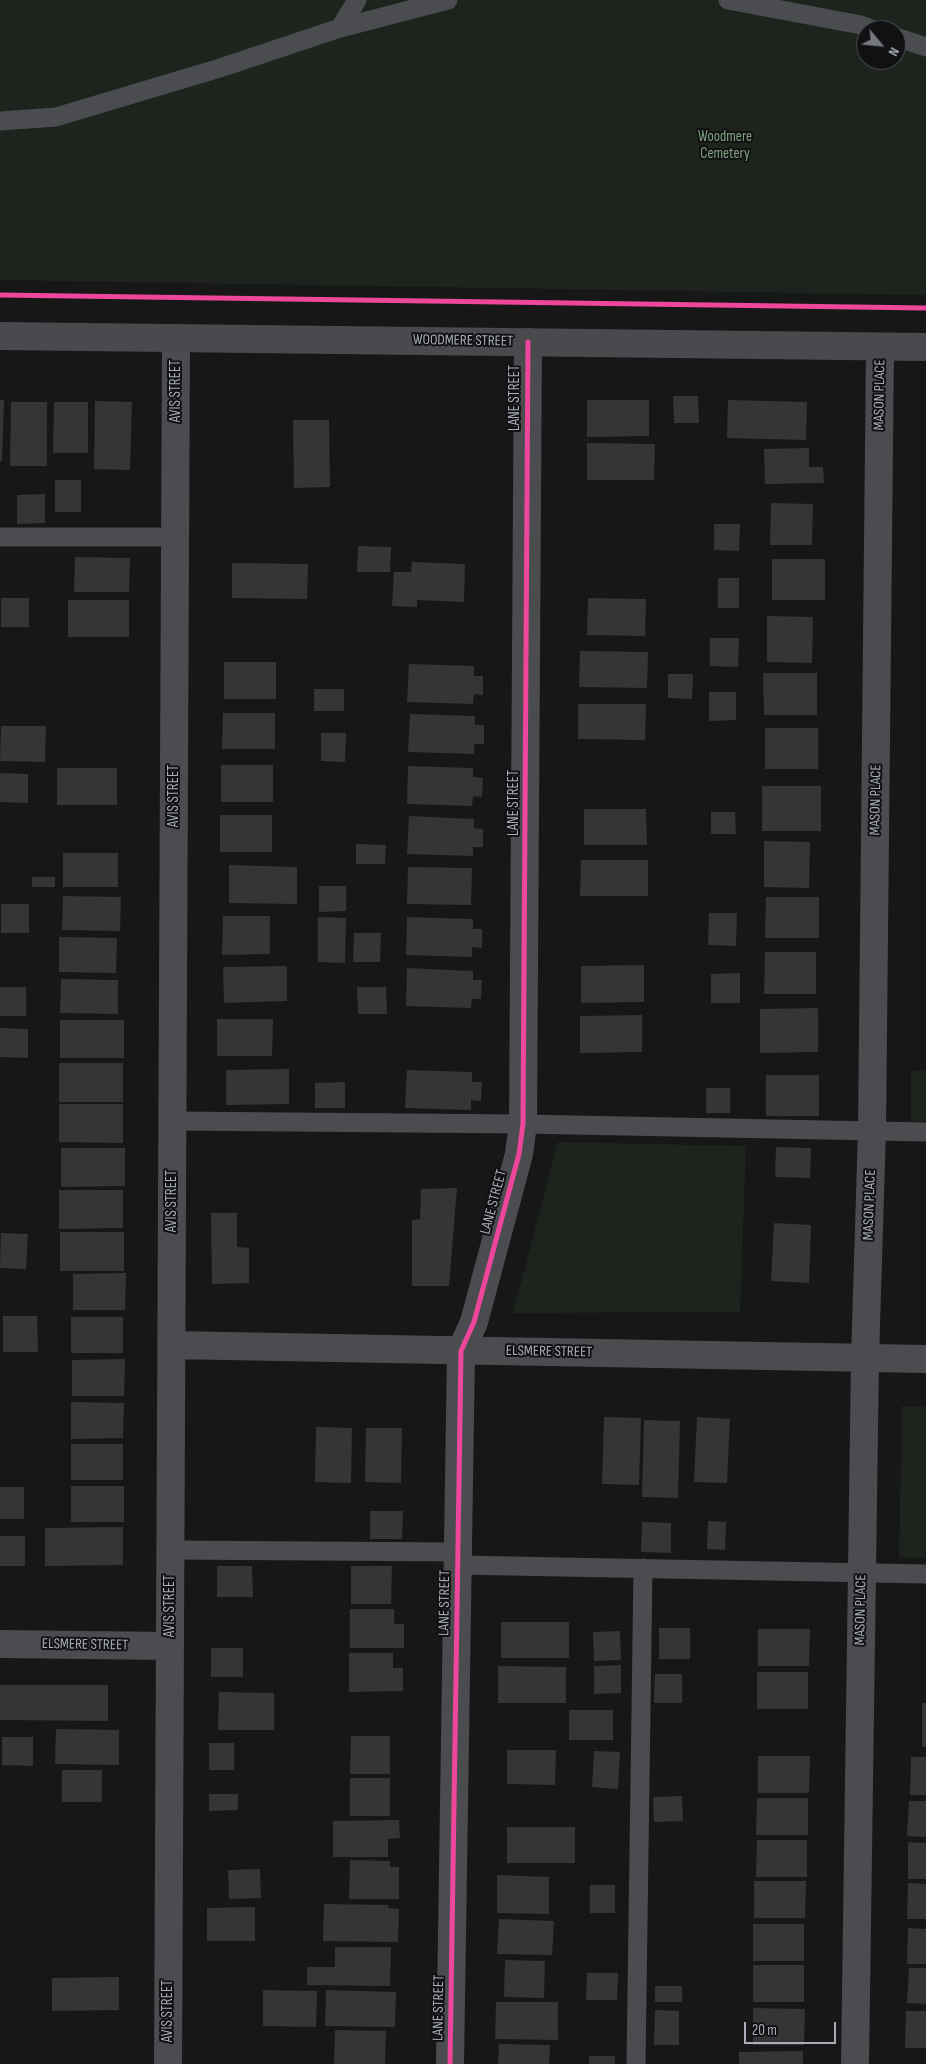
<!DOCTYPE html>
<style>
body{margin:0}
#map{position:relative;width:926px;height:2064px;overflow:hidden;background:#171717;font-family:"Sofia Sans Condensed",sans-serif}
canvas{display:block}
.north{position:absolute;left:856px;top:20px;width:50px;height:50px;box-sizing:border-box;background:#111113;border:1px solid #4d4f55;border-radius:50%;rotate:118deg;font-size:14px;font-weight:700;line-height:20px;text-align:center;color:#a8adb8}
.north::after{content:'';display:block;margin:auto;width:18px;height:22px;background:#757880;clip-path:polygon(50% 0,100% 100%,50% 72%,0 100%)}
.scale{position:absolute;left:744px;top:2022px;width:92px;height:22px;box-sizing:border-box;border:2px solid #a8adb8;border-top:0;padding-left:6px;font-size:15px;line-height:18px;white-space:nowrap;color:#a8adb8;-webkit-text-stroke:4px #111113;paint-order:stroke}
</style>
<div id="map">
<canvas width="926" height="2064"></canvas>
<div class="north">N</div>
<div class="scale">20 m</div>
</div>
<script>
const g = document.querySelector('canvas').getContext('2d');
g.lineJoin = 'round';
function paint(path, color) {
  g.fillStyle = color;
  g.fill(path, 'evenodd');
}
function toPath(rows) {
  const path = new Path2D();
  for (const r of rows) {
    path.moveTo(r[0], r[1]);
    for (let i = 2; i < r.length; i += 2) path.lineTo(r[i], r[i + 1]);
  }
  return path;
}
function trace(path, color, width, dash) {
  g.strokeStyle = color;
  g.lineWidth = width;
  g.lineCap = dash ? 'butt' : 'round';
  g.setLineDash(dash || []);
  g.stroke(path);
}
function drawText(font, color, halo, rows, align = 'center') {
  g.font = font + ' "Sofia Sans Condensed",sans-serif';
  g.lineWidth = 4;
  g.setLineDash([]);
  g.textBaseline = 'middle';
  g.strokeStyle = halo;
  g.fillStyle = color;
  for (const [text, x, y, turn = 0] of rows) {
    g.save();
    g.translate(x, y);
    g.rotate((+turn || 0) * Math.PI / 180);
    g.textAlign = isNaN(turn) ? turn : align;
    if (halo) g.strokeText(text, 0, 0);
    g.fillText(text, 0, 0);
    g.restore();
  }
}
const green = toPath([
 [0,0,926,0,926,295,0,280],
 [866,30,896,30,896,60,866,60],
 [911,1071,926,1071,926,1121,911,1121],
 [558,1142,746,1146,740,1312,513,1313],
 [902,1406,926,1407,926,1558,899,1557]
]);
const building = toPath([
 [673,396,698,396,699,423,674,423],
 [0,400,4,400,2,461,0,461],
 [587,400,649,400,649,436,587,437],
 [728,400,807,402,806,440,727,438],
 [95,401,132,402,130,470,94,469],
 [11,402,47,402,47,466,10,466],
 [54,402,88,402,88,453,53,453],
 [293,420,329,420,330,487,294,488],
 [587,443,655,444,654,480,587,480],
 [809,448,809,467,823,467,824,483,765,484,764,449],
 [55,480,81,480,81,512,55,512],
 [45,494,45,523,17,524,17,495],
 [771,503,813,504,812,545,770,545],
 [714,524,740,524,739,551,714,550],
 [358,546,391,547,390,572,357,572],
 [75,557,130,558,129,592,74,592],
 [772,559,825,559,825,600,772,600],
 [412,562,465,564,464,602,417,600,417,607,392,606,394,572,411,572],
 [232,563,308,564,307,599,232,598],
 [718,578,739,578,739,608,718,608],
 [1,598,29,598,29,627,1,627],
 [588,598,646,599,645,636,587,635],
 [68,600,129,600,129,637,68,637],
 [767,616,813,617,812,663,767,662],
 [710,638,739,638,738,667,710,666],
 [580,651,648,652,647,688,579,687],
 [224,662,276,662,276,699,224,699],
 [409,664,474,666,474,676,483,676,483,695,474,694,473,704,407,702],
 [763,673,817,673,817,715,764,715],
 [668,674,693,674,692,699,668,698],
 [314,689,344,689,344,711,314,711],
 [709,692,736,692,736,720,709,721],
 [578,704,646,704,645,740,578,739],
 [223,713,275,713,275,749,222,749],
 [410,714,475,716,475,725,484,725,484,744,474,744,474,754,408,752],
 [1,726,46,726,45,762,0,761],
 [765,728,818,728,818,769,765,769],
 [321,733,346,733,345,762,321,761],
 [221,765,273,765,273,802,221,802],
 [408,766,473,768,473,777,483,778,482,797,473,796,472,806,407,804],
 [57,768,117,768,117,805,57,805],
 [0,773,28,774,28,803,0,802],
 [762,786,821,786,821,831,762,831],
 [584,809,646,809,647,845,584,845],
 [711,812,735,812,736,834,711,834],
 [220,815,272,815,272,852,220,852],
 [409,816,474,819,474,828,483,829,483,847,473,847,473,856,407,854],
 [764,841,810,842,809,888,764,887],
 [356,844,386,845,385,864,356,864],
 [63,853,118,853,118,887,63,887],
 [581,860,648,860,648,896,580,896],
 [229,865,297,867,297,904,229,903],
 [408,867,472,868,471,905,407,904],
 [32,877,55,877,55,887,32,887],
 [319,886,346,886,346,911,319,912],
 [63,896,121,897,120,931,62,930],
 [766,897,819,897,819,938,765,938],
 [1,904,29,904,29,933,1,933],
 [709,913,737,913,736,946,708,945],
 [223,916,270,916,270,954,222,955],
 [318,917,346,918,345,963,318,962],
 [407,917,473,919,473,929,482,929,482,948,472,947,472,957,406,955],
 [354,933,381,933,380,962,353,962],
 [59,937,117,938,116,973,59,972],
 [765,952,816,952,816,994,764,994],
 [644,965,644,1002,581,1003,581,966],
 [287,966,287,1001,224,1003,223,967],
 [407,968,473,971,473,980,482,980,481,999,472,999,471,1008,406,1006],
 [740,973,740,1003,711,1003,711,974],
 [61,979,118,980,118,1014,60,1013],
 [0,987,26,987,26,1016,0,1016],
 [357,987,386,987,387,1014,358,1014],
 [818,1008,818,1052,760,1053,760,1009],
 [642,1015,642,1052,580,1053,580,1016],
 [217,1019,273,1019,272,1056,217,1056],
 [60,1020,124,1020,124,1058,60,1058],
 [0,1028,28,1029,28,1058,0,1057],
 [59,1063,123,1063,123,1102,59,1102],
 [289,1069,289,1104,226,1105,226,1070],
 [407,1070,472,1072,472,1082,482,1082,481,1101,471,1100,471,1110,405,1108],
 [766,1075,819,1075,819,1116,766,1116],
 [345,1082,345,1108,315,1108,315,1083],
 [706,1088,730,1088,730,1113,706,1113],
 [59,1104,123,1104,123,1143,59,1142],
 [776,1147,811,1148,810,1178,775,1177],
 [61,1148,125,1148,125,1186,61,1187],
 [457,1188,449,1286,412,1286,412,1220,420,1219,421,1189],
 [59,1190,123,1190,123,1228,59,1229],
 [211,1213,237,1213,237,1247,249,1248,249,1283,212,1284],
 [774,1223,811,1225,809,1283,771,1281],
 [60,1232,124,1232,124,1271,60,1271],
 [1,1233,28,1234,26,1269,0,1268],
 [126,1273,125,1310,73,1310,73,1274],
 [3,1316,37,1316,38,1352,3,1352],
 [71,1317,123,1317,123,1353,71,1353],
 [125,1359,124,1396,72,1396,72,1360],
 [71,1402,124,1403,123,1438,71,1439],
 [604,1417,641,1418,639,1485,602,1484],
 [697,1417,730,1419,727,1483,694,1482],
 [644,1420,680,1421,678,1498,642,1497],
 [316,1427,352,1428,351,1483,315,1482],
 [366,1428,402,1428,401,1483,365,1482],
 [71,1444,123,1444,123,1480,71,1480],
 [71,1486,124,1486,124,1522,71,1522],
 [0,1487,24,1487,24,1519,0,1519],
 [370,1511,403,1511,402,1539,370,1539],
 [708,1521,726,1522,725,1550,707,1549],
 [642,1522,671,1523,671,1553,641,1552],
 [123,1527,123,1565,45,1566,45,1528],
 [0,1536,25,1536,25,1566,0,1566],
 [217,1566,252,1566,253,1597,217,1597],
 [351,1566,392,1566,391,1604,351,1604],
 [350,1609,394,1609,394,1624,404,1624,404,1648,350,1648],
 [501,1622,569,1622,569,1658,501,1658],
 [659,1628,690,1628,690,1659,659,1659],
 [758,1629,810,1629,809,1666,758,1666],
 [620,1631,621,1660,594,1661,593,1632],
 [211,1648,243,1648,243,1677,211,1677],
 [349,1653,393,1653,393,1668,403,1668,403,1691,349,1692],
 [621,1665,621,1693,594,1694,594,1666],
 [498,1666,566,1667,566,1703,498,1703],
 [757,1672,808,1672,808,1709,757,1709],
 [655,1674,682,1674,682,1703,654,1703],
 [0,1685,108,1685,108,1721,0,1720],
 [219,1692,274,1693,274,1730,218,1730],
 [922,1703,926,1703,926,1747,922,1747],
 [569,1710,613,1710,613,1740,569,1740],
 [56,1729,119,1730,119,1765,55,1764],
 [351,1736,390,1736,390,1774,350,1774],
 [2,1737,33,1737,33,1766,2,1765],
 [209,1743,234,1743,234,1770,209,1770],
 [507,1750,556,1750,555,1785,507,1784],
 [594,1751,620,1752,618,1789,592,1787],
 [758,1756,810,1756,809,1793,758,1793],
 [911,1757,926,1757,926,1795,910,1795],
 [62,1770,102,1770,102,1802,62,1802],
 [350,1778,390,1778,390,1816,350,1816],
 [209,1794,238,1794,238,1810,209,1811],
 [682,1796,683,1821,654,1822,653,1797],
 [757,1798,808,1798,808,1835,756,1835],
 [909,1801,926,1801,926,1837,907,1836],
 [399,1820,400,1838,388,1839,388,1857,333,1857,333,1821],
 [507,1827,575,1827,575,1863,507,1863],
 [757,1840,807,1840,807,1877,756,1877],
 [908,1842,926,1843,926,1879,908,1879],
 [350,1860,390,1861,390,1867,399,1867,399,1899,349,1899],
 [260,1869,261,1898,229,1899,228,1870],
 [497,1875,549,1877,549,1914,497,1913],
 [754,1881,806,1881,805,1918,754,1918],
 [908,1883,926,1884,926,1919,907,1919],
 [590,1885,615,1885,615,1913,590,1913],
 [324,1904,389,1905,388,1908,399,1909,398,1942,323,1941],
 [255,1907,255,1941,207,1941,207,1908],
 [499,1919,554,1921,552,1955,497,1954],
 [753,1924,804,1924,804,1961,753,1961],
 [908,1928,926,1929,926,1964,907,1964],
 [335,1947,391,1947,390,1986,307,1985,307,1967,335,1967],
 [505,1960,545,1961,544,1998,504,1997],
 [753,1965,804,1965,804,2002,753,2002],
 [909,1968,926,1968,926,2004,907,2003],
 [587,1973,618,1973,617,2000,586,2000],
 [119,1977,119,2010,52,2011,52,1978],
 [655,1986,682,1986,682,2002,655,2002],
 [263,1990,317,1991,316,2027,263,2026],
 [326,1990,396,1992,395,2027,325,2026],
 [496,2002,558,2002,558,2040,495,2039],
 [753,2008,805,2009,804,2045,753,2045],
 [655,2010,679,2011,679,2045,654,2045],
 [906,2011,926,2011,926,2048,905,2048],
 [335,2030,386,2031,385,2064,334,2064],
 [499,2044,550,2045,549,2064,498,2064],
 [803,2051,803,2064,739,2064,739,2052],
 [589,2056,615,2056,615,2064,589,2064]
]);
const lane = toPath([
 [728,0,861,25,874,30],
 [340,28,357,0],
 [896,37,926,47],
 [0,121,56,117,220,68,340,28,448,0],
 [0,537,175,537],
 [172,1121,523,1124,926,1132],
 [171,1550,458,1552],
 [458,1565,926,1574],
 [636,2064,643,1568]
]);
const street = toPath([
 [172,1345,926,1359],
 [0,1644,170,1646],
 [168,2064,176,338],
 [450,2064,461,1351,474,1322,519,1154,523,1124,528,342],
 [855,2064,865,1358,872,1130,880,347]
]);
const secondary = toPath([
 [0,336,926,347]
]);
const cycleway = toPath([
 [0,295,926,308],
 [450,2064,461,1351,474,1322,519,1154,523,1124,528,342]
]);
const parkNames = [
 ["Woodmere",725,137],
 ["Cemetery",725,154]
];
const streetNames = [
 ["WOODMERE STREET",463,341,1],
 ["AVIS STREET",176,391,-90],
 ["MASON PLACE",880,395,-89],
 ["LANE STREET",515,398,-90],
 ["AVIS STREET",174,796,-90],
 ["MASON PLACE",876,800,-89],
 ["LANE STREET",514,803,-90],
 ["AVIS STREET",172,1201,-90],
 ["LANE STREET",494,1202,-75],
 ["MASON PLACE",870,1205,-88],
 ["ELSMERE STREET",549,1352,1],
 ["LANE STREET",445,1603,-89],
 ["AVIS STREET",170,1606,-90],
 ["MASON PLACE",861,1610,-89],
 ["ELSMERE STREET",85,1645,1],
 ["LANE STREET",439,2008,-89],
 ["AVIS STREET",168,2011,-90]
];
paint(green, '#1d241e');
paint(building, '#353536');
trace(lane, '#4b4c50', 19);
trace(street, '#4b4c50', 28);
trace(secondary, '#4a4a4e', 28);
trace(cycleway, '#ed469a', 5);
drawText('15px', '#7fa381', '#111113', parkNames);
drawText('15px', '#a8adb8', '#111113', streetNames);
</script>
